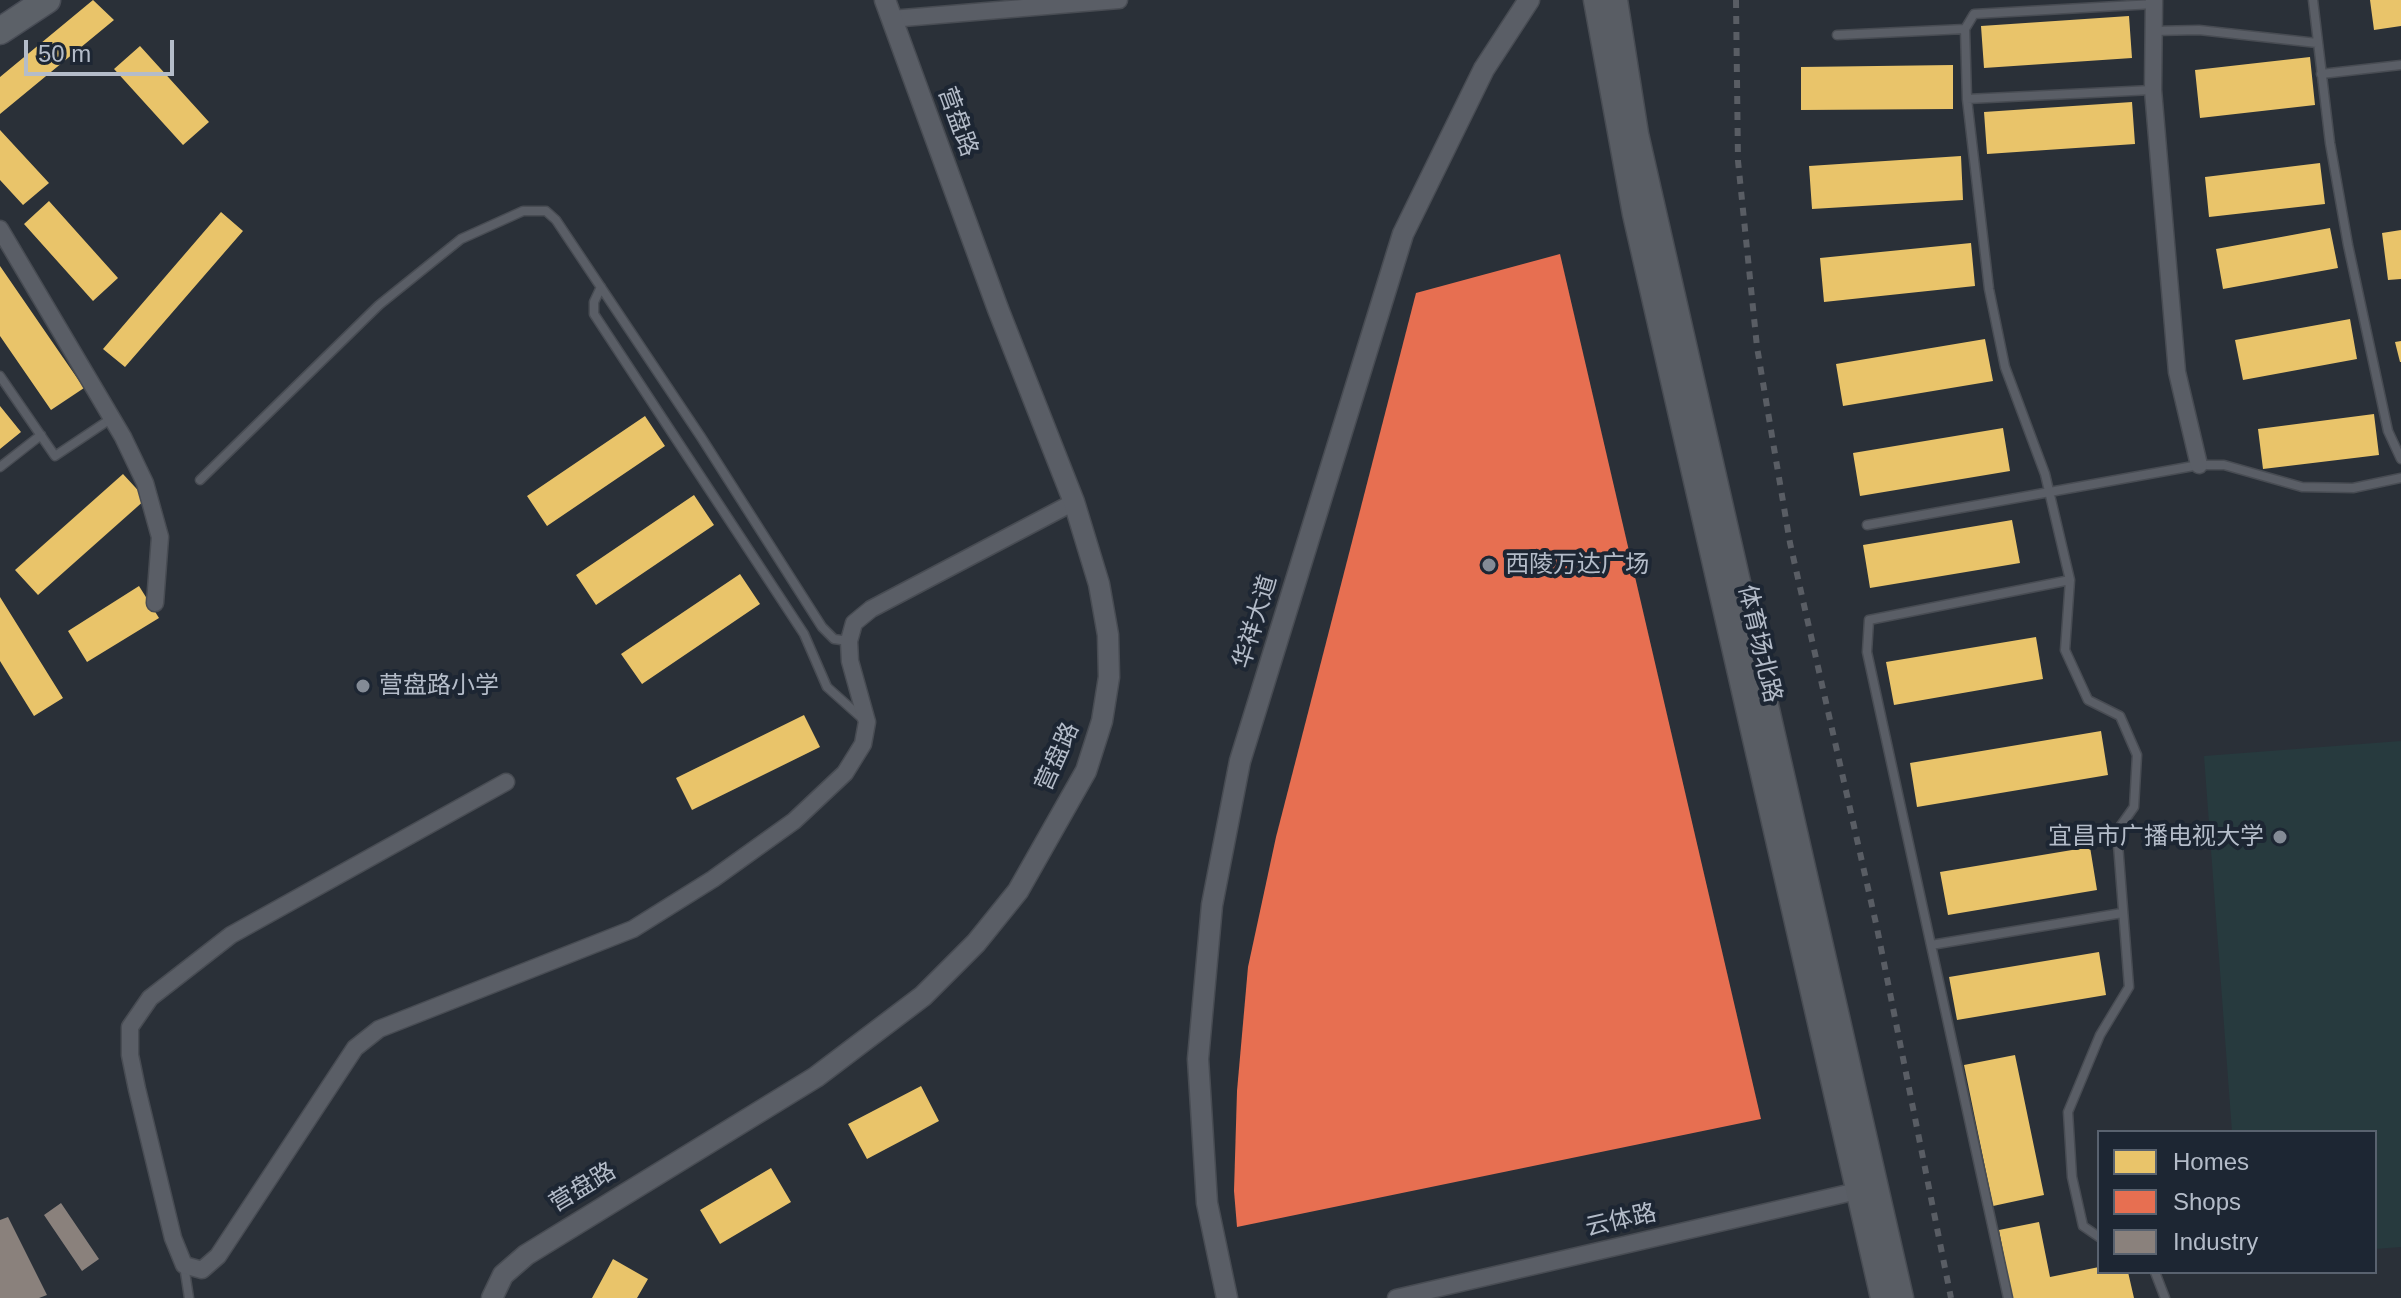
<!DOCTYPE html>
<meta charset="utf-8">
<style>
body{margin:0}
#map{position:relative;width:2401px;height:1298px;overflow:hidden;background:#2a3038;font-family:Helvetica,sans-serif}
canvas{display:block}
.legend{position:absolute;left:2097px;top:1130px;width:280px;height:144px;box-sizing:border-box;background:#1d2633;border:2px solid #59626f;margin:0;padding:10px 14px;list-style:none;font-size:24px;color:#b4bcc9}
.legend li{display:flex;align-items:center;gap:16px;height:40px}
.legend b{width:40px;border:2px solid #59626f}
.scale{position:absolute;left:24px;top:40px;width:150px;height:36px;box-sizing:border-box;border:4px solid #b4bcc9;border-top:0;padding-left:10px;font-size:24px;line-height:28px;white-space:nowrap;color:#b4bcc9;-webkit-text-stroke:6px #1d2633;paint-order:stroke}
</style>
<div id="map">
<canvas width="2401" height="1298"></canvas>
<ul class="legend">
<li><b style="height:22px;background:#e9c46a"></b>Homes</li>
<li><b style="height:22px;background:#e76f51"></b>Shops</li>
<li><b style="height:22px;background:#8a817c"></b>Industry</li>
</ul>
<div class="scale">50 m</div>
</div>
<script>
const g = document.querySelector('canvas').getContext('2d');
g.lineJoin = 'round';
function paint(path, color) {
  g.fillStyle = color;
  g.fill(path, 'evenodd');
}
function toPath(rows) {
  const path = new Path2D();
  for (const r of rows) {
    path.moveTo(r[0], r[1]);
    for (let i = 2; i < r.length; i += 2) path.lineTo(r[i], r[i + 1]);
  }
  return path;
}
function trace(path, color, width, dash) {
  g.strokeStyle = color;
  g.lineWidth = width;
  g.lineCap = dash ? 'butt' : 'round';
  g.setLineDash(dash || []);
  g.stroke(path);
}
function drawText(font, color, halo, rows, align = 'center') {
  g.font = font + ' Helvetica,"Noto Sans SC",sans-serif';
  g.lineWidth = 8;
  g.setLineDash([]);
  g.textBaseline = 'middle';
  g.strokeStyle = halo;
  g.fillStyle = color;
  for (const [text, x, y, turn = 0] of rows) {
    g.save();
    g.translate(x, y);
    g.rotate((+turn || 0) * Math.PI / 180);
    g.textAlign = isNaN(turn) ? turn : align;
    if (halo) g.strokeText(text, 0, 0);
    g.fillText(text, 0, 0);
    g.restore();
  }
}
const green = toPath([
 [2401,741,2401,1247,2375,1249,2375,1132,2232,1132,2204,756]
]);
const homes = toPath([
 [93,0,114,20,0,114,0,77],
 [2370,0,2401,0,2401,26,2374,30],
 [2129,16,2132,58,1984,68,1981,26],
 [140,46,209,122,183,145,114,69],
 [2310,57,2315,105,2200,118,2195,70],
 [1953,65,1953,109,1801,110,1801,67],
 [2132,102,2135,144,1987,154,1984,112],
 [0,130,49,183,23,205,0,180],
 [1961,156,1963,200,1812,209,1809,166],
 [2320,163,2325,204,2209,217,2205,177],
 [49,201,118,278,93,301,24,224],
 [221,212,243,231,125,367,103,349],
 [2330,228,2338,268,2223,289,2216,249],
 [2401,230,2401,279,2388,280,2382,233],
 [1971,243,1975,286,1824,302,1820,258],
 [0,266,84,388,51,410,0,336],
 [2350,319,2357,359,2243,380,2235,340],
 [1985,339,1993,381,1843,406,1836,364],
 [2401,341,2401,362,2400,362,2395,342],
 [0,406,21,432,0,449],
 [2374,414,2379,455,2263,469,2258,429],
 [645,416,665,446,547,526,527,496],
 [2003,428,2010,471,1860,496,1853,453],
 [123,474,146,499,38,595,15,570],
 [694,495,714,525,596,605,576,575],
 [2012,520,2020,563,1870,588,1863,545],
 [740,574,760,604,642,684,621,654],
 [139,586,159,618,87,662,68,631],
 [0,597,63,698,34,716,0,661],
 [2036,637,2043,679,1894,705,1886,662],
 [804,715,820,747,692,810,676,778],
 [2101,731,2108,775,1917,807,1910,763],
 [2090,847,2097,890,1948,915,1940,872],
 [2099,952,2106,995,1957,1020,1949,977],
 [2015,1055,2044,1195,1993,1206,1964,1065],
 [921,1086,939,1121,867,1159,848,1124],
 [771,1168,791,1202,720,1244,700,1210],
 [2039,1222,2050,1277,2099,1267,2099,1272,2128,1272,2134,1298,2012,1298,1999,1230],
 [613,1259,648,1279,637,1298,592,1298]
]);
const shops = toPath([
 [1560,254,1761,1119,1237,1227,1234,1191,1237,1091,1248,967,1276,837,1416,293]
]);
const industry = toPath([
 [61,1203,99,1259,82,1271,44,1215],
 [8,1217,47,1295,39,1298,0,1298,0,1220]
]);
const service = toPath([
 [2313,0,2330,143,2348,245,2388,431,2401,459],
 [2154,31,2199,30,2317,43],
 [1837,35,1965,29],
 [2321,74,2401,65],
 [1967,99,2152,90],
 [601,287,594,302,594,314,804,634,827,687,864,720],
 [0,376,55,456,112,418],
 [0,467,41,435],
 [200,480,379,305,461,239,523,211,546,211,556,220,701,437,822,627,834,639,848,641],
 [1867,525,2199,465,2224,465,2302,487,2353,488,2401,478],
 [1931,945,2122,913],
 [2099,1237,2083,1226,2072,1177,2068,1112,2100,1035,2129,987,2117,831,2134,807,2137,755,2120,716,2088,700,2065,650,2070,580,2045,474,2005,367,1989,289,1967,99,1965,29,1974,14,2154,4],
 [184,1265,189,1298],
 [2155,1272,2165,1298],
 [2008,1298,1867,652,1869,620,2070,580]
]);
const minor = toPath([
 [2154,0,2153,90,2177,372,2199,465],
 [891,19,1119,0],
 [0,229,123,437,145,483,160,537,155,603],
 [506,782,231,935,150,998,130,1027,130,1055,137,1089,173,1238,184,1265,202,1270,218,1256,355,1048,379,1029,633,929,713,879,794,821,845,773,863,744,867,722,850,661,849,641,854,623,871,609,1074,502],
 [1396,1298,1857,1191]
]);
const tertiary = toPath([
 [492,1298,503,1275,526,1255,816,1077,923,996,976,943,1018,891,1086,771,1102,721,1109,677,1108,635,1099,584,1074,502,998,309,885,0],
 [1227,1298,1207,1203,1198,1059,1212,905,1240,761,1403,234,1484,69,1529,0]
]);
const secondary = toPath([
 [1595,0,1634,214,1882,1298],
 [1616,0,1637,134,1902,1298]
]);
const primary = toPath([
 [0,31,47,0]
]);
const rail = toPath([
 [1736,0,1738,161,1757,347,1790,543,1877,928,1951,1298]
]);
const markers = [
 [1489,565,8,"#848b96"],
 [363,686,8,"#848b96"],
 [2280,837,8,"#848b96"]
];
const streetNames = [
 ["营盘路",957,122,70],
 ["华祥大道",1256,622,-73],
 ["体育场北路",1759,644,77],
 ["营盘路",1058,757,-66],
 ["营盘路",583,1188,-31],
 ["云体路",1621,1221,-13]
];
const poiNames = [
 ["西陵万达广场",1505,565],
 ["营盘路小学",379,686],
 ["宜昌市广播电视大学",2264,837,"right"]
];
paint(green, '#273a3e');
paint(homes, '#e9c46a');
paint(shops, '#e76f51');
paint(industry, '#8a817c');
trace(service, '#484c53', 11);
trace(minor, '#484c53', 19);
trace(tertiary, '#484c53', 23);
trace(secondary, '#484c53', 25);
trace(primary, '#484c55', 29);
trace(service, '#5a5e66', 8);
trace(minor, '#5a5e66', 16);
trace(tertiary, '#5a5e66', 20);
trace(secondary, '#595d64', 22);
trace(primary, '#5c6168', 26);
trace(rail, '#595d64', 6, [8, 8]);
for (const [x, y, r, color] of markers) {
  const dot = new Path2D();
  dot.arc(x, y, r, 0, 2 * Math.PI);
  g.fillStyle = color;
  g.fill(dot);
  trace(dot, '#1d2633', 3);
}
drawText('24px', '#b4bcc9', '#1d2633', streetNames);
drawText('24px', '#b4bcc9', '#1d2633', poiNames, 'left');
</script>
